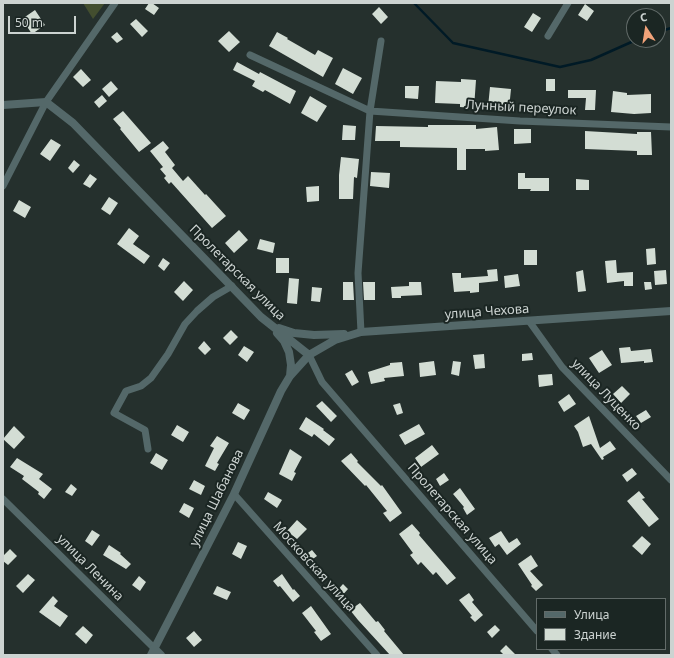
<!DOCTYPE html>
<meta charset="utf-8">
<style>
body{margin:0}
#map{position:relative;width:674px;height:658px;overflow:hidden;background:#25302d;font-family:"Noto Sans",sans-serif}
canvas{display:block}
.frame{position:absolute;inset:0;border:4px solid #ccd3d1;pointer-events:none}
.legend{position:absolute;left:536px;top:598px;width:130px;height:52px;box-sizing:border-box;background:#1b2623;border:1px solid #626b69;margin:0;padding:5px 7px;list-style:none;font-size:12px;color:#ccd3d1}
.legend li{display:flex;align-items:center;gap:8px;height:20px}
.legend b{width:20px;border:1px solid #626b69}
.north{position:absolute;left:626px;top:8px;width:40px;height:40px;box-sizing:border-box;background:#1b2623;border:1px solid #626b69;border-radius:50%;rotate:348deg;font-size:11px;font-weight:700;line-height:16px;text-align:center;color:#ccd3d1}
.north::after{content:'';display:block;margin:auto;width:14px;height:18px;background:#f0a279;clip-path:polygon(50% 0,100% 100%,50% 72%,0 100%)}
.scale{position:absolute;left:8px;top:16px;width:68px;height:18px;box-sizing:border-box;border:2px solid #ccd3d1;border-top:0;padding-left:5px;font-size:12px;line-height:14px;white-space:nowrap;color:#ccd3d1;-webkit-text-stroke:3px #1b2623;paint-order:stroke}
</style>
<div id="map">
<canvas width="674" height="658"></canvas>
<div class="frame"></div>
<ul class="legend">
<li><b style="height:5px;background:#546869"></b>Улица</li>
<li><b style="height:11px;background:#d3ddd4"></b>Здание</li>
</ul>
<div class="north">С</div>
<div class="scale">50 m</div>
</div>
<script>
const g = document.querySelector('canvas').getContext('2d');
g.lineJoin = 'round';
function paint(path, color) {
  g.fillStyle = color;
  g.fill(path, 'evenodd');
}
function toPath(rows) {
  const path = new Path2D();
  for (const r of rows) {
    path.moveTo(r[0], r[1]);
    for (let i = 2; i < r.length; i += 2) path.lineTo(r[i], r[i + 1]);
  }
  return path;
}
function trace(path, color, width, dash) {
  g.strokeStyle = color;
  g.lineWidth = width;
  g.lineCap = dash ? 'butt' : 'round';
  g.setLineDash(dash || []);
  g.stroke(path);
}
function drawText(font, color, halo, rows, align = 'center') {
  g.font = font + ' "Noto Sans",sans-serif';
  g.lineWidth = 4;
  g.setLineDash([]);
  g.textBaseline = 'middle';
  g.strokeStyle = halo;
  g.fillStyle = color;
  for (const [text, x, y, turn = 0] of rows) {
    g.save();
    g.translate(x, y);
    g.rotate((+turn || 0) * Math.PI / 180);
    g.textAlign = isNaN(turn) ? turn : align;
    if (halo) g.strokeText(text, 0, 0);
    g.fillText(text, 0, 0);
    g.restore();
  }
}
const green = toPath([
 [83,3,105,3,93,19]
]);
const stream = toPath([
 [414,3,453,43,560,67,591,60,636,40],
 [658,32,671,28]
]);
const building = toPath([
 [149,3,152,3,159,8,154,15,145,9],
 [585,4,594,11,587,21,578,15],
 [379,7,388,17,381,24,372,14],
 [35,10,45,25,32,34,22,19],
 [533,13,541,18,532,32,524,27],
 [136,19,148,31,142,37,130,24],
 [229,31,240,42,229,52,218,41],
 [117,32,123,39,117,43,111,37],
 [277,32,288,38,287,39,315,55,318,50,333,58,323,77,269,46],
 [237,62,259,74,260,72,296,91,290,104,265,90,263,92,252,86,255,81,233,70],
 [343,68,362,78,353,94,335,84],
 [81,69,91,80,83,87,73,77],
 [461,79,476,80,474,108,460,107,460,104,435,103,436,81,461,82],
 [546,79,555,79,555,91,546,91],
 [111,81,118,89,109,97,102,89],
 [405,86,419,86,418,99,405,98],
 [490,87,511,89,509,109,488,107],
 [568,90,596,90,595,110,585,110,586,98,568,98],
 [613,91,627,93,627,95,651,94,651,113,634,114,611,112],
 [102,95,107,101,99,108,94,102],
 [310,96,327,106,317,122,301,113],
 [123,111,151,143,139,152,120,129,121,128,113,119],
 [343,125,356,126,355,140,342,140],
 [428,125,476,125,476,129,497,127,499,150,485,151,485,149,466,149,466,170,457,170,457,148,400,147,400,141,375,141,376,126,428,127],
 [514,129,531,129,531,143,514,144],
 [585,131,637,134,637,132,651,132,652,155,637,155,637,151,585,149],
 [51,139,61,145,50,161,40,154],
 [163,141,169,148,165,152,175,165,172,168,183,181,188,176,205,195,206,194,226,216,212,228,171,182,169,184,164,178,166,176,160,169,163,167,150,151],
 [341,157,359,159,357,178,354,177,353,199,339,199,339,175],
 [74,160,80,165,73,173,68,168],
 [371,172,390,173,389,188,370,186],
 [518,173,525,173,525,178,549,178,549,191,530,191,531,189,518,189],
 [90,174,97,179,90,188,83,184],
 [576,179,589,180,589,190,576,190],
 [319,186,319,201,307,202,306,187],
 [109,197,118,203,110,215,101,209],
 [19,200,31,207,25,218,13,211],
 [129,228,139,236,133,244,150,256,144,264,117,244],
 [239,230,248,240,234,253,225,243],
 [260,239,275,243,273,253,257,249],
 [655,248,656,264,647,265,646,249],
 [524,250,537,250,537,265,524,265],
 [163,258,170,263,164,271,158,266],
 [276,258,289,258,289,273,276,273],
 [616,260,617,273,633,272,633,286,624,286,624,281,607,283,605,261],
 [497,269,498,281,479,283,479,292,470,293,470,291,454,292,452,273,461,273,461,278,488,276,487,270],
 [583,270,586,291,578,292,576,272],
 [666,270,667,284,655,285,654,271],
 [518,274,520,286,505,288,504,276],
 [289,278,299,279,297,304,287,303],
 [184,281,193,290,183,301,174,292],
 [343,282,353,282,354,300,343,300],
 [363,282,375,282,375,300,364,300],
 [409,282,421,282,422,295,401,296,401,298,392,298,391,287,409,286],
 [644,282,651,282,652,289,645,290],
 [312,287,322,288,320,302,311,301],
 [231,330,238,337,230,345,223,338],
 [204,341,211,349,205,355,198,348],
 [244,346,254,352,247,362,238,355],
 [630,347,631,351,651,349,653,362,644,363,644,361,621,363,619,348],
 [602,350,612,365,599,373,589,358],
 [532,353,533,360,522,361,522,354],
 [484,354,485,368,475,369,473,355],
 [434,361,436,375,420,377,419,363],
 [453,361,461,362,459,376,451,374],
 [402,362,404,376,384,378,385,381,371,384,368,372,390,365,390,363],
 [352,370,359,382,352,386,345,374],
 [552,374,553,385,539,387,538,375],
 [622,386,630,394,621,403,613,394],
 [569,394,576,404,564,412,558,402],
 [322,401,337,416,331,422,316,406],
 [238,403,250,410,244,420,232,413],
 [400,403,403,413,397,415,393,405],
 [646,410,651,417,641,423,636,416],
 [589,416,600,448,610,441,616,449,603,457,604,459,602,460,591,444,583,447,578,432,574,426],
 [306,417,324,429,323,430,335,439,329,446,314,434,312,437,299,429],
 [419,424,425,434,405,445,399,435],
 [177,425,189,432,183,442,171,435],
 [14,426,25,437,14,449,3,439],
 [217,436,229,443,217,463,219,464,215,471,205,466,214,448,210,446],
 [432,445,439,454,421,467,415,458],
 [290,449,302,457,294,472,296,473,292,481,279,474],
 [156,453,168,460,162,470,150,463],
 [351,453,358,461,357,462,381,486,382,485,402,513,390,522,383,513,387,511,366,485,365,486,341,461],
 [17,458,43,474,39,479,52,489,44,499,38,494,39,492,22,479,24,476,10,467],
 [632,468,637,474,627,482,622,475],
 [444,473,449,480,440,486,436,479],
 [194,480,205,486,201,495,189,489],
 [71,484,77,489,72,496,65,492],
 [460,488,475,509,467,515,463,508,464,507,453,494],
 [639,491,645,498,642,499,659,519,649,527,627,501],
 [268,492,282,500,277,508,264,499],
 [184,503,194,508,189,518,179,512],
 [297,520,307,529,297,539,287,531],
 [412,524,420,533,419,535,456,578,447,585,436,572,433,575,421,562,418,565,410,555,413,553,399,534],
 [92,530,100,535,92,546,85,541],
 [501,531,509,543,517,538,521,544,507,555,499,544,495,547,489,538],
 [642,536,651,544,642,555,632,546],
 [238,542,247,546,241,559,232,554],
 [109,545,121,553,120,554,131,564,126,569,103,555],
 [10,549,17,556,8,565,3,561,3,556],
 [312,550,317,556,310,561,305,555],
 [531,555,538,566,530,571,543,585,536,591,531,586,532,585,518,564],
 [28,574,35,580,23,593,16,586],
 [282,574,293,590,294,589,300,596,293,602,280,586,278,587,273,581],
 [139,576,146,582,140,591,132,585],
 [343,584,348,589,340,598,335,593],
 [217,586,231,592,227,600,213,594],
 [469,593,474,600,472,602,483,615,475,622,470,617,472,616,459,600],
 [53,596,58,601,54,606,68,616,60,627,39,612],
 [360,603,376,622,378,621,385,630,384,631,404,655,390,655,358,620,350,610],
 [311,606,331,634,321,641,314,632,316,631,302,613],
 [495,625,500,630,492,638,487,632],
 [83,626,93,635,86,644,75,634],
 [194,631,202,640,194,647,186,638],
 [506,645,516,655,504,655,500,651]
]);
const minor = toPath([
 [548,36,568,3],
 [250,55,370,111,520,121,671,127],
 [3,186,46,102,115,3],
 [529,321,562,367,671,480],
 [361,332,358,273,370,111,381,41],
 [309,355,322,382,537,631],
 [148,449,145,430,114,413,126,391,141,386,151,378,168,354,185,324,197,311,213,297,232,286],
 [234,494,377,655],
 [3,499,154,648],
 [552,649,557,655]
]);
const tertiary = toPath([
 [3,105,46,102,73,123,261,317,309,355],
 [279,328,294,333,314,335,344,334],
 [277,333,284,341,289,352,291,365,290,376],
 [154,648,161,655],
 [151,655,234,494,281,391,290,376,309,355,335,340,361,332,671,311]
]);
const streetNames = [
 ["Лунный переулок",521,108,3],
 ["Пролетарская улица",237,273,45],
 ["улица Чехова",487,312,-4],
 ["улица Луценко",606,395,46],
 ["улица Шабанова",217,498,-64],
 ["Пролетарская улица",452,514,49],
 ["Московская улица",314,567,48],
 ["улица Ленина",90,568,45]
];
paint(green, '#434e2f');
trace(stream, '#001a26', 2.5);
paint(building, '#d3ddd4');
trace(minor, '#546869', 7);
trace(tertiary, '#546869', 8);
drawText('13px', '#ccd3d1', '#1b2623', streetNames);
</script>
